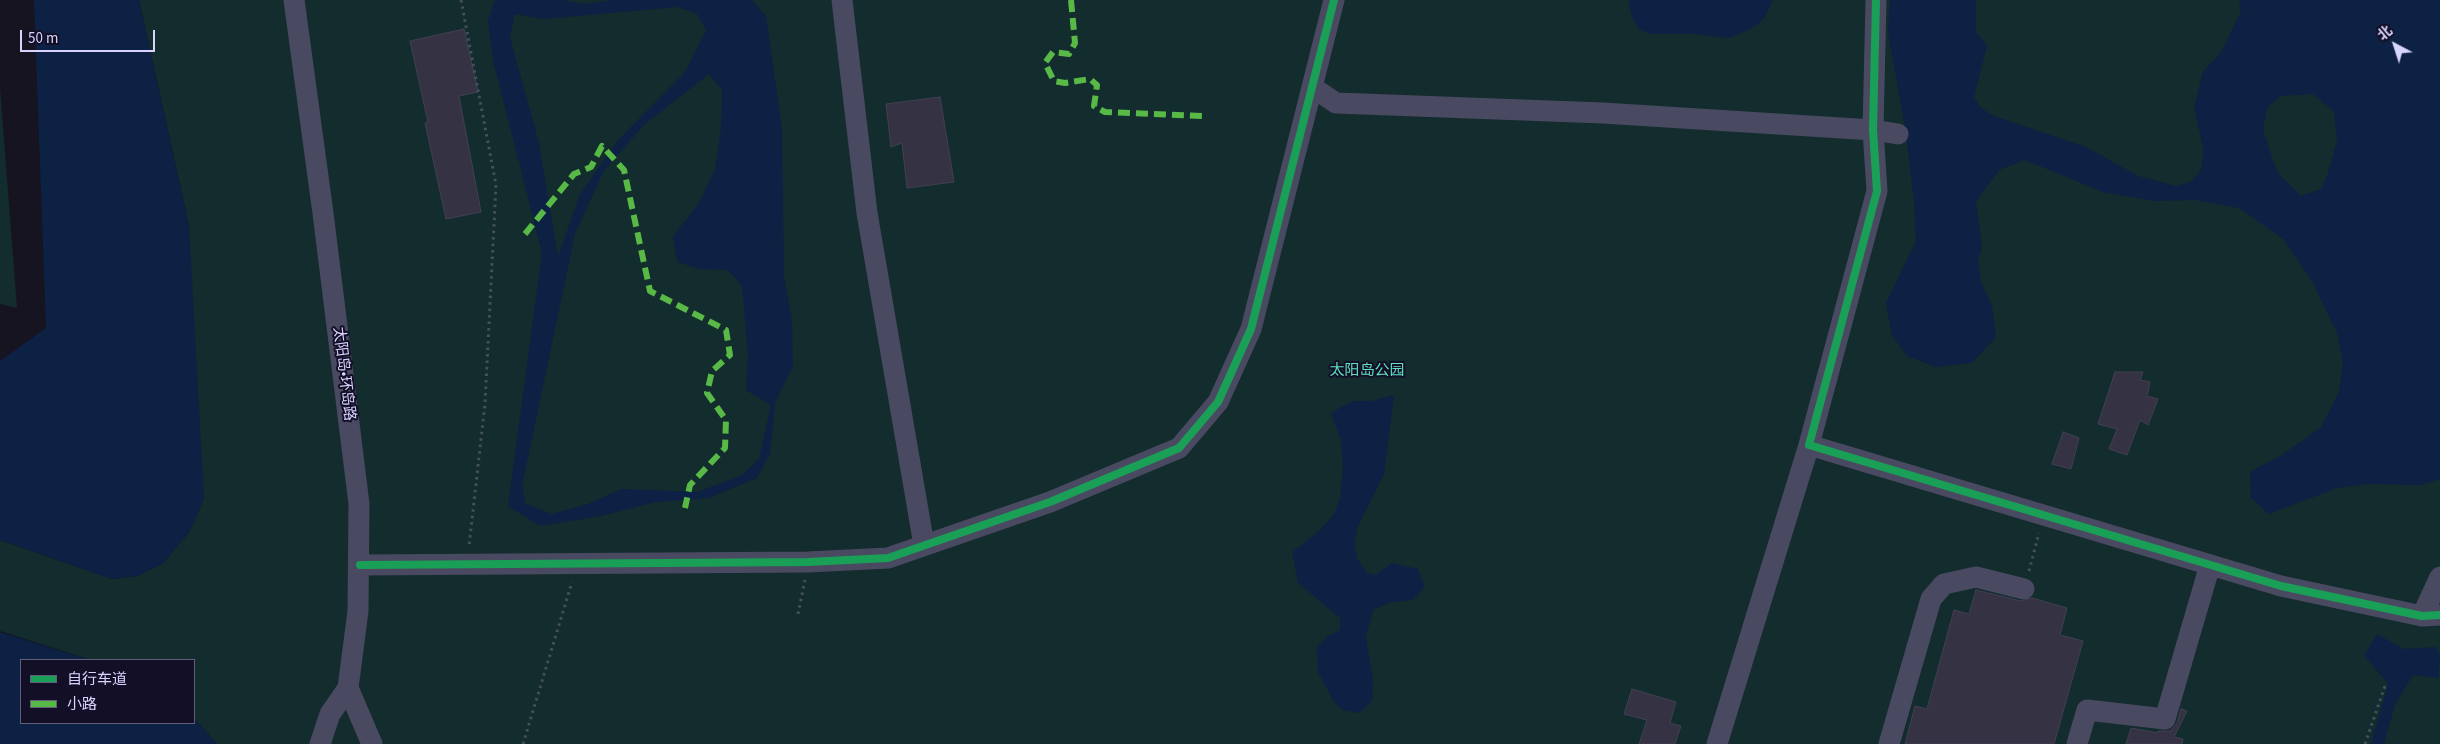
<!DOCTYPE html>
<meta charset="utf-8">
<style>
body{margin:0}
#map{position:relative;width:2440px;height:744px;overflow:hidden;background:#161421;font-family:"Source Sans 3","Noto Sans SC",sans-serif}
canvas{display:block}
.legend{position:absolute;left:20px;top:659px;width:175px;height:65px;box-sizing:border-box;background:#130f26;border:1px solid #625e7d;margin:0;padding:6px 9px;list-style:none;font-size:15px;color:#d9d4ff}
.legend li{display:flex;align-items:center;gap:10px;height:25px}
.legend b{width:25px;border:1px solid #625e7d}
.north{position:absolute;left:2370px;top:20px;width:50px;height:50px;-webkit-text-stroke:4px #130f26;paint-order:stroke;rotate:320deg;font-size:14px;font-weight:700;line-height:20px;text-align:center;color:#d9d4ff}
.north::after{content:'';display:block;margin:auto;width:18px;height:22px;background:#d9d4ff;clip-path:polygon(50% 0,100% 100%,50% 72%,0 100%)}
.scale{position:absolute;left:20px;top:30px;width:135px;height:22px;box-sizing:border-box;border:2px solid #d9d4ff;border-top:0;padding-left:6px;font-size:15px;line-height:18px;white-space:nowrap;color:#d9d4ff;-webkit-text-stroke:4px #130f26;paint-order:stroke}
</style>
<div id="map">
<canvas width="2440" height="744"></canvas>
<ul class="legend">
<li><b style="height:6px;background:#1a9f57"></b>自行车道</li>
<li><b style="height:6px;background:#58b947"></b>小路</li>
</ul>
<div class="north">北</div>
<div class="scale">50 m</div>
</div>
<script>
const g = document.querySelector('canvas').getContext('2d');
g.lineJoin = 'round';
function paint(path, color) {
  g.fillStyle = color;
  g.fill(path, 'evenodd');
}
function toPath(rows) {
  const path = new Path2D();
  for (const r of rows) {
    path.moveTo(r[0], r[1]);
    for (let i = 2; i < r.length; i += 2) path.lineTo(r[i], r[i + 1]);
  }
  return path;
}
function trace(path, color, width, dash) {
  g.strokeStyle = color;
  g.lineWidth = width;
  g.lineCap = dash ? 'butt' : 'round';
  g.setLineDash(dash || []);
  g.stroke(path);
}
function drawText(font, color, halo, rows, align = 'center') {
  g.font = font + ' "Source Sans 3","Noto Sans SC",sans-serif';
  g.lineWidth = 4;
  g.setLineDash([]);
  g.textBaseline = 'middle';
  g.strokeStyle = halo;
  g.fillStyle = color;
  for (const [text, x, y, turn = 0] of rows) {
    g.save();
    g.translate(x, y);
    g.rotate((+turn || 0) * Math.PI / 180);
    g.textAlign = isNaN(turn) ? turn : align;
    if (halo) g.strokeText(text, 0, 0);
    g.fillText(text, 0, 0);
    g.restore();
  }
}
const green = toPath([
 [139,0,2440,0,2440,744,217,744,194,718,194,660,91,660,0,631,0,540,112,579,137,576,163,563,190,531,189,226],
 [0,88,17,308,0,304]
]);
const water = toPath([
 [34,0,139,0,189,226,204,499,190,531,163,563,137,576,112,579,0,540,0,361,46,328],
 [497,0,561,0,586,4,613,0,752,0,766,16,782,129,784,277,792,320,793,366,775,403,770,454,757,478,709,498,656,502,601,516,540,526,508,506,542,253,493,60,488,21,494,2],
 [678,7,697,14,706,30,685,72,619,139,580,194,558,257,539,143,510,37,515,14,544,19],
 [709,74,722,90,721,129,715,169,699,203,673,236,677,262,700,269,728,270,742,286,748,354,746,390,771,405,759,459,742,475,698,492,621,489,588,504,552,514,526,504,522,486,575,234,603,172,644,125],
 [1628,0,1772,0,1772,3,1763,20,1747,31,1728,38,1693,34,1652,34,1640,30,1633,20],
 [1890,0,1976,0,1976,32,1987,46,1974,97,1981,108,1994,116,2086,147,2138,176,2176,186,2190,182,2200,172,2204,153,2194,107,2203,72,2222,51,2241,11,2239,0,2440,0,2440,479,2421,485,2367,484,2337,488,2269,514,2251,498,2250,472,2282,455,2321,427,2339,392,2343,362,2337,333,2312,281,2283,239,2239,208,2195,200,2153,201,2103,192,2025,160,1999,170,1976,202,1982,246,1978,260,1981,282,1992,306,1996,337,1972,363,1936,367,1907,356,1892,335,1886,303,1916,241,1914,202,1906,133,1888,32],
 [2313,94,2334,112,2337,141,2327,176,2321,189,2301,196,2277,172,2263,130,2267,108,2281,96],
 [1394,395,1384,474,1358,526,1354,543,1358,560,1366,572,1376,575,1392,563,1418,569,1425,587,1413,600,1391,602,1373,610,1366,638,1373,679,1372,701,1359,713,1342,710,1333,700,1318,672,1317,647,1328,636,1340,630,1340,618,1298,583,1292,552,1319,531,1334,514,1340,499,1343,468,1341,440,1331,413,1352,401,1371,401],
 [0,632,90,660,21,660,21,723,194,723,194,718,217,744,0,744],
 [2377,634,2404,649,2436,647,2440,655,2438,678,2413,675,2395,704,2384,744,2371,744,2388,684,2364,655]
]);
const building = toPath([
 [464,29,478,92,459,96,481,212,446,219,425,123,428,122,410,41,464,29],
 [940,97,954,182,907,188,902,143,891,147,886,104,940,97],
 [2115,372,2143,372,2140,380,2150,382,2147,396,2158,399,2148,425,2140,420,2127,455,2109,449,2117,429,2098,424,2115,372],
 [2063,432,2079,438,2071,469,2052,464,2063,432],
 [1976,590,2021,601,2032,598,2067,608,2060,635,2083,641,2054,744,1905,744,1915,706,1927,709,1954,610,1969,614,1976,590],
 [1632,689,1676,702,1670,723,1681,726,1675,744,1639,744,1647,720,1624,714,1632,689],
 [2181,709,2187,711,2174,737,2183,739,2182,744,2126,744,2131,728,2158,733,2158,731,2170,731,2177,723,2181,709]
]);
const path = toPath([
 [461,0,496,185,485,404,469,546],
 [2029,571,2039,533],
 [798,614,805,580],
 [523,744,572,582],
 [2365,744,2385,686]
]);
const minor = toPath([
 [294,0,323,213,359,504,358,611,348,688,372,744],
 [842,0,867,213,924,545],
 [1876,0,1873,130,1877,191,1809,445,2281,586,2422,616,2440,615],
 [1312,87,1336,103,1603,113,1873,130,1898,134],
 [360,565,808,562,888,558,1050,502,1179,448,1218,402,1251,329,1334,0],
 [2422,616,2440,577],
 [320,744,330,714,348,688],
 [1717,744,1809,445],
 [1889,744,1931,599,1944,584,1976,577,2024,589],
 [2077,744,2087,710,2165,719,2210,565]
]);
const quiet = toPath([
 [1071,0,1075,43,1069,54,1053,52,1045,63,1054,81,1065,83,1090,79,1097,85,1094,106,1105,112,1204,116],
 [525,234,574,174,591,167,602,146,624,170,650,291,726,330,730,355,712,371,707,393,726,420,725,448,690,485,685,508]
]);
const cycleway = toPath([
 [1876,0,1873,130,1877,191,1809,445,2281,586,2422,616,2440,615],
 [360,565,808,562,888,558,1050,502,1179,448,1218,402,1251,329,1334,0]
]);
const parkNames = [
 ["太阳岛公园",1367,372]
];
const streetNames = [
 ["太阳岛•环岛路",343,374,83]
];
paint(green, '#132c2d');
paint(water, '#0d2144');
paint(building, '#343243');
trace(building, '#433f54', 1);
trace(path, '#44505f', 3, [2.5, 4]);
trace(minor, '#4a4962', 21);
trace(quiet, '#58b947', 6, [12, 6]);
trace(cycleway, '#1a9f57', 8);
drawText('15px', '#5fe0c0', '#130f26', parkNames);
drawText('15px', '#d9d4ff', '#130f26', streetNames);
</script>
